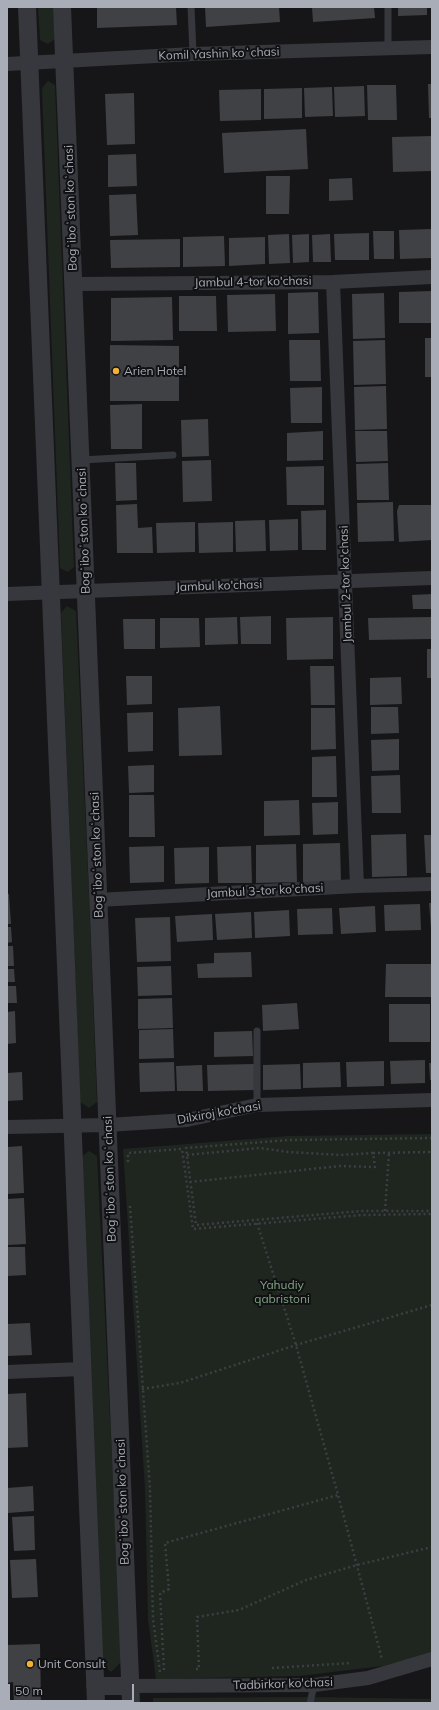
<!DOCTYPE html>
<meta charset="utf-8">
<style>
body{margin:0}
#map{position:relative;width:439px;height:1710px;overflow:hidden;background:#161618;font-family:Mulish,sans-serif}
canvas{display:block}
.frame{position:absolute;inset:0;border:8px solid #a8adb8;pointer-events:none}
.scale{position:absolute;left:8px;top:1684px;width:126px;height:18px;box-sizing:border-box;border:2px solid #a8adb8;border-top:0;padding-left:5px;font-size:12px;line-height:14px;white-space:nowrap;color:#a8adb8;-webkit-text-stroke:3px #111113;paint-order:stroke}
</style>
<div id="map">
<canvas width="439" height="1710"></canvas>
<div class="frame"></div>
<div class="scale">50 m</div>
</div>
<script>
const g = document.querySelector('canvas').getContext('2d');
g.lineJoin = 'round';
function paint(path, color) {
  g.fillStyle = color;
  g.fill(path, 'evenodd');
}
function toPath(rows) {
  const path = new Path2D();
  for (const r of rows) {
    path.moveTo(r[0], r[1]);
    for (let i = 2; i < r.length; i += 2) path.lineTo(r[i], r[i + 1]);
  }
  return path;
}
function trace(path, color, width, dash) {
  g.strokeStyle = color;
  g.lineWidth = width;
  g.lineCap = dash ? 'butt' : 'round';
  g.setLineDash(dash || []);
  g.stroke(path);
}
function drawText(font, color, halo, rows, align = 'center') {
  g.font = font + ' Mulish,sans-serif';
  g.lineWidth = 4;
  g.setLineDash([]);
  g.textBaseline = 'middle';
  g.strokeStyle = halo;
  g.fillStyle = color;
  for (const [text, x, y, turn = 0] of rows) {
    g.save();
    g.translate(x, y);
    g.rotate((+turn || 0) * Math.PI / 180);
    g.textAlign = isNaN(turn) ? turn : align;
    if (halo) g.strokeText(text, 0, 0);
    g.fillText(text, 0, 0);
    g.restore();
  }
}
const green = toPath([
 [38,7,53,7,55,39,48,44,40,40],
 [48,81,55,85,74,567,68,572,60,568,42,88],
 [67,606,76,611,89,897,97,1102,89,1108,80,1102,61,613],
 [432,1134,432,1653,383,1666,299,1676,156,1679,148,1619,145,1489,123,1149,289,1136],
 [89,1151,97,1156,122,1661,111,1672,102,1664,80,1158],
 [312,1697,432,1699,432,1703,153,1703,153,1698]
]);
const building = toPath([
 [97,7,176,7,177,25,97,28],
 [205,7,279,7,280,22,206,27],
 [312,7,374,7,375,18,313,22],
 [398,7,427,7,427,15,398,16],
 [428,84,432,84,432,118,429,118],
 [367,85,396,85,397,120,368,120],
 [364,86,365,116,335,117,334,87],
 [332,87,333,116,305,117,304,88],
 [302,88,302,118,264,119,264,89],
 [261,89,261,120,220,121,219,90],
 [134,93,135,144,107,145,105,94],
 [306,129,308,169,224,173,222,133],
 [432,136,432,171,393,172,392,137],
 [136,154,137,186,108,187,108,155],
 [266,176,290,176,289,214,266,214],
 [352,178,353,200,329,201,329,179],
 [136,194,138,235,110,236,109,195],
 [432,229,432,258,400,259,399,230],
 [373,231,394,231,394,259,374,259],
 [369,233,369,260,335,260,334,234],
 [289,234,290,263,269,264,268,235],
 [309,234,309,262,293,263,292,235],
 [330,234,331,262,313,262,312,235],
 [224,236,225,266,183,267,183,237],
 [265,237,265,264,229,266,229,238],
 [180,239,180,267,111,268,110,240],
 [432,291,432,323,399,323,399,292],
 [318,292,319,333,288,334,288,293],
 [384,293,385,338,353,339,352,294],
 [275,294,276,331,228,332,227,295],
 [179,296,216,296,217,331,179,331],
 [172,297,173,340,111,341,111,298],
 [425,338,432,338,432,377,425,377],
 [289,340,320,340,321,381,290,381],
 [385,340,386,384,354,385,353,341],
 [110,345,179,346,179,401,110,401],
 [386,386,387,429,355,430,354,387],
 [322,387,322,423,291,423,290,388],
 [142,404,142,449,111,449,110,405],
 [208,419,209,456,182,457,181,420],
 [323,431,323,460,287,461,287,433],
 [355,431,387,431,388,461,356,462],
 [211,460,212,501,183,502,182,461],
 [115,463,136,463,137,500,116,501],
 [388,463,389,500,357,500,356,464],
 [324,466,324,505,287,505,286,467],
 [393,502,394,541,358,542,357,503],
 [137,504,138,528,152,527,153,553,117,553,116,505],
 [399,505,432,505,432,540,399,542,397,511],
 [326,510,326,550,302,550,301,511],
 [298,519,298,550,270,551,269,520],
 [265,520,266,551,236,552,235,521],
 [195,522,195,552,157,553,156,523],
 [233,522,233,552,199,553,198,523],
 [432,594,432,609,413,609,412,595],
 [271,616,271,644,241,644,240,617],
 [237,617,238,644,205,645,205,618],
 [333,617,333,659,287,660,286,618],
 [432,617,432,639,369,640,368,618],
 [160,618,199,618,200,647,160,648],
 [123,619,155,619,155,649,124,649],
 [427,649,432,649,432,678,427,678],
 [310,666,334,666,335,705,311,705],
 [126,676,152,676,152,704,127,705],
 [401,677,402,704,370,705,370,678],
 [220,706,222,755,179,756,178,708],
 [371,707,398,707,399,733,371,734],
 [311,708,335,708,336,749,311,750],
 [153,712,153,751,128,752,127,713],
 [399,739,399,770,372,771,371,740],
 [336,756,337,797,312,797,312,757],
 [154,765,154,792,129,793,128,766],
 [400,775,401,813,372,813,371,776],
 [129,795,154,795,155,837,129,837],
 [299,800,300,835,264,836,264,801],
 [338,802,338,834,313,835,312,803],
 [406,834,407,876,372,877,371,835],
 [424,835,432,835,432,873,426,873],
 [340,843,341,882,303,882,303,844],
 [296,844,297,882,256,883,256,845],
 [164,846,164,882,130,883,129,847],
 [251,846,252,883,218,883,217,847],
 [209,847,209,883,175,884,174,848],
 [7,894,9,894,11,924,7,924],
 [429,903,432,903,432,929,431,929],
 [420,904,421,930,385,931,384,905],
 [375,906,376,932,341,934,339,908],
 [332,908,333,934,298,935,297,909],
 [289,910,290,936,255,938,254,912],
 [251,912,252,938,217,940,215,914],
 [212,914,213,940,177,942,175,916],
 [170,917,171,961,137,962,135,918],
 [7,927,11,927,12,942,7,943],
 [7,946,13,946,14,966,7,966],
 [251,952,252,977,198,978,197,964,214,963,214,953],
 [386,964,432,964,432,997,385,997],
 [171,966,172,995,138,996,137,967],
 [7,969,14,969,15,982,7,982],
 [7,986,16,986,17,1003,7,1003],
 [172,998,173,1028,138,1029,138,999],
 [297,1003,299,1029,263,1031,262,1005],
 [389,1004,430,1004,430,1042,389,1042],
 [15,1011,16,1043,7,1044,7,1012],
 [173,1029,174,1058,139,1059,139,1030],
 [252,1031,253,1056,214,1057,214,1032],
 [425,1060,425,1083,391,1084,390,1061],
 [384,1061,384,1086,347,1087,346,1062],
 [174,1062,175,1091,140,1092,139,1063],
 [340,1062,341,1087,303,1088,303,1063],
 [429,1063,432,1063,432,1080,430,1080],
 [254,1064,254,1090,208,1091,207,1065],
 [300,1064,301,1089,263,1090,263,1065],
 [202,1065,203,1091,177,1091,176,1066],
 [22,1072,23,1100,7,1101,7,1073],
 [22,1146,24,1193,7,1194,7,1147],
 [24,1198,26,1244,7,1245,7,1199],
 [7,1247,25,1247,26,1275,7,1276],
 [30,1323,32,1355,7,1356,7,1324],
 [26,1393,28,1447,7,1448,7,1394],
 [33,1486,34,1511,8,1513,7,1488],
 [34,1516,35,1550,14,1551,12,1517],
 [36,1559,38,1597,12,1598,10,1560],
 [40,1644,41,1703,14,1703,13,1682,7,1683,7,1645]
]);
const path = toPath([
 [432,1138,289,1140,186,1148,196,1225,361,1211,432,1211],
 [373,1153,432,1152],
 [187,1155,260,1148,289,1152,340,1155,373,1153,375,1167,340,1166,190,1182],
 [128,1162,128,1153,182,1149,193,1229,362,1215,432,1214],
 [130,1206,150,1489,153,1619,160,1672],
 [385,1211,389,1153],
 [257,1223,296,1345,338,1495,382,1659],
 [142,1389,180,1383,296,1345,432,1305],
 [272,1668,351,1663],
 [196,1669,199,1669,197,1617,239,1610,306,1580,357,1565,432,1547],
 [164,1670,160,1593,169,1589,165,1543,338,1495]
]);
const service = toPath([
 [191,7,193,54],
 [388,48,388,7],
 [81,460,173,455],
 [257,1031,257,1105],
 [310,1703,314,1685]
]);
const minor = toPath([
 [7,64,193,54,432,47],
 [333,282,357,886],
 [74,284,333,282,432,277],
 [7,594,432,578],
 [98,900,357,886,432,884],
 [7,1127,107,1125,187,1120,257,1105,432,1100],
 [7,1372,82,1369],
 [130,1686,314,1685,368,1678,432,1659]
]);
const tertiary = toPath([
 [27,7,96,1703],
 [62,7,131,1703],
 [95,1686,130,1686]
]);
const markers = [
 [116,371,4,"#f2b134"],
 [30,1664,4,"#f2b134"]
];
const streetNames = [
 ["Komil Yashin koʻchasi",219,54,-2],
 ["Bogʻiboʻston koʻchasi",71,208,-92],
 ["Jambul 4-tor ko'chasi",253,282,-1],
 ["Bogʻiboʻston koʻchasi",84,531,-92],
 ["Jambul 2-tor ko'chasi",346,584,-92],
 ["Jambul ko'chasi",219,586,-2],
 ["Bogʻiboʻston koʻchasi",97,855,-92],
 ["Jambul 3-tor ko'chasi",265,891,-3],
 ["Dilxiroj ko‘chasi",219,1113,-10],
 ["Bogʻiboʻston koʻchasi",110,1179,-92],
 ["Bogʻiboʻston koʻchasi",123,1502,-92],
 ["Tadbirkor ko'chasi",283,1684,-2]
];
const poiNames = [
 ["Arien Hotel",124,371],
 ["Unit Consult",38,1664]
];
const parkNames = [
 ["Yahudiy",282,1285],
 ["qabristoni",282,1299]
];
paint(green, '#1e261f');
paint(building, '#404145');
trace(path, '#3d3f44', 2.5, [2, 3]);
trace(service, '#37383d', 7);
trace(minor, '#37383d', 14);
trace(tertiary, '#37383d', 18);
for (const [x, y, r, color] of markers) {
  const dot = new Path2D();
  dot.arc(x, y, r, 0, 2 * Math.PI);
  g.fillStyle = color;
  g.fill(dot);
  trace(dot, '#111113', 1.5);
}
drawText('12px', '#a8adb8', '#111113', streetNames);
drawText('12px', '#a8adb8', '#111113', poiNames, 'left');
drawText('12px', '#7fa381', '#111113', parkNames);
</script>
